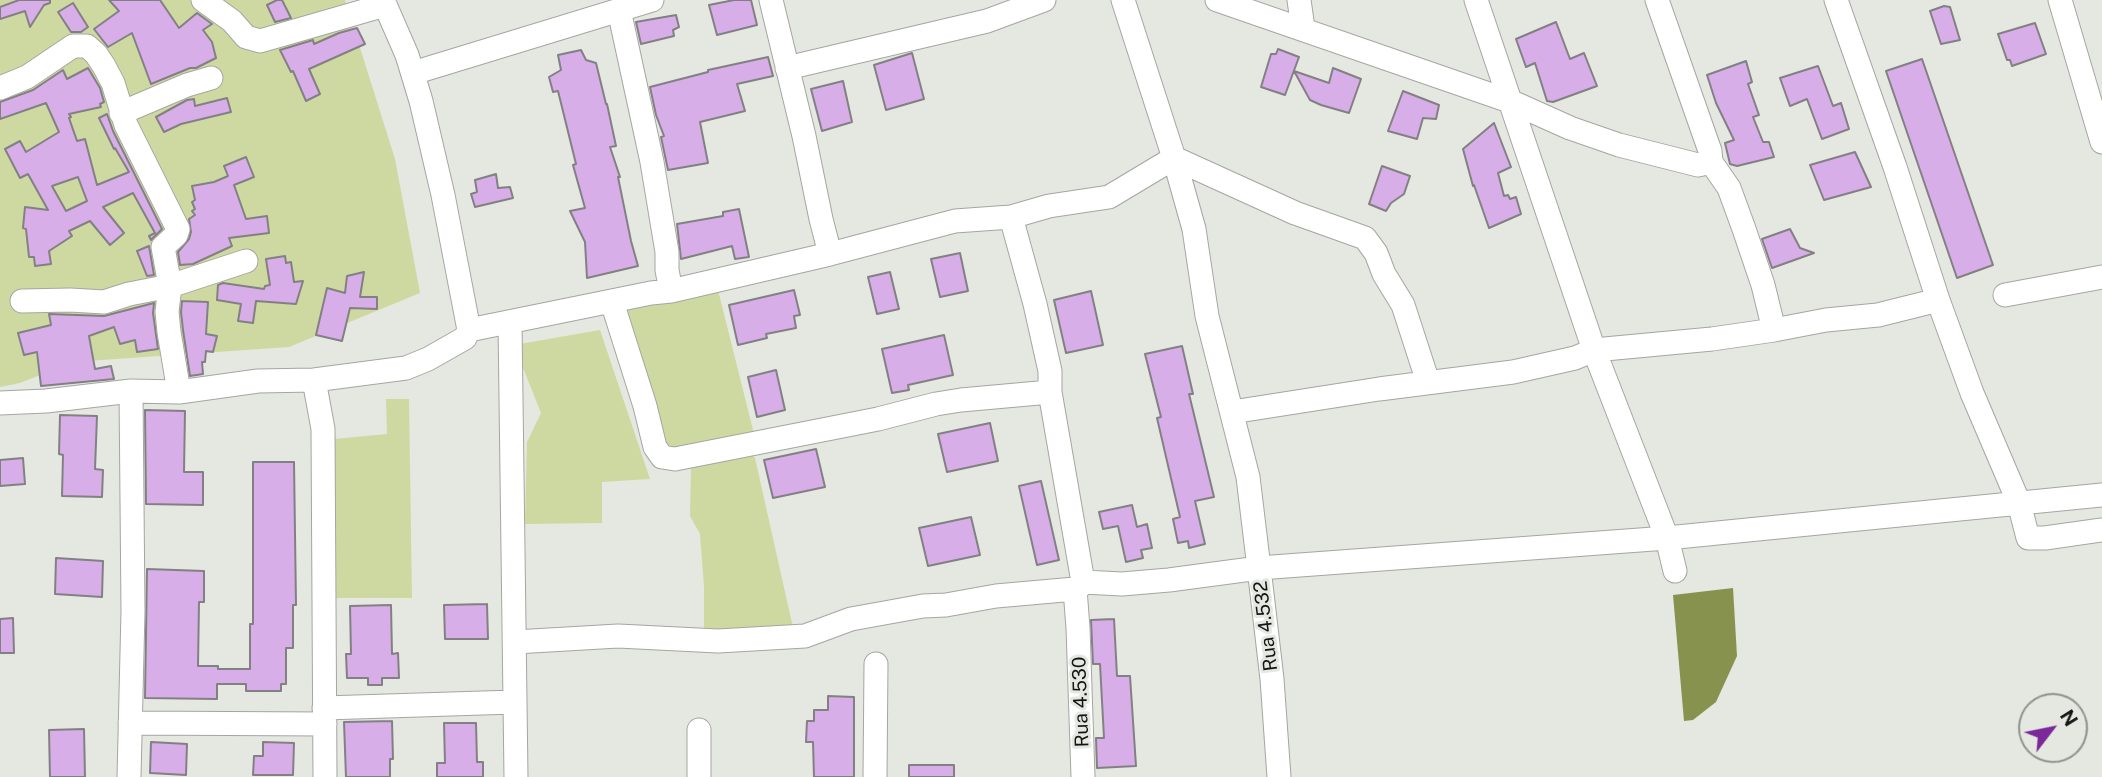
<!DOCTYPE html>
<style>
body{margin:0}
#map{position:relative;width:2102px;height:777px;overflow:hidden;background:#e5e7e1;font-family:"Public Sans",sans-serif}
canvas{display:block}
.north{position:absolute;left:2018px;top:693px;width:70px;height:70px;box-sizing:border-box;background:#e5e7e1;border:2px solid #91938f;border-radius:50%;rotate:58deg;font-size:19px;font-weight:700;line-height:28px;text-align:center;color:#141513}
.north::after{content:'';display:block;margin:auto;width:24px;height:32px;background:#7b2898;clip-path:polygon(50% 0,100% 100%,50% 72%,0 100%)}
</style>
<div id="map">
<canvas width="2102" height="777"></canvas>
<div class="north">N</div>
</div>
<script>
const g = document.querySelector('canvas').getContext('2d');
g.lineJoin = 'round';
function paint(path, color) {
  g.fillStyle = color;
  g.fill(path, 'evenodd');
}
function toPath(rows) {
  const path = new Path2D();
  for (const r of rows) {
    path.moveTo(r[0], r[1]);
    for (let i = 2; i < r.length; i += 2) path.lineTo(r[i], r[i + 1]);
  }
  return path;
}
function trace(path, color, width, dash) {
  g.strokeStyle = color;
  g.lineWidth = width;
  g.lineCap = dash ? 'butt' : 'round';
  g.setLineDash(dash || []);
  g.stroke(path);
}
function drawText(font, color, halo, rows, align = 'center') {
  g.font = font + ' "Public Sans",sans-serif';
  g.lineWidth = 6;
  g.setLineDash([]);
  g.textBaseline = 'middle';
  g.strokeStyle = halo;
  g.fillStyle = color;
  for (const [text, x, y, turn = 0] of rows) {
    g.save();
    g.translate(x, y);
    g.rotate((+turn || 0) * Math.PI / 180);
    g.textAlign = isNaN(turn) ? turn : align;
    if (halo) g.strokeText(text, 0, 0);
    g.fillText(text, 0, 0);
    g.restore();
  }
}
const green = toPath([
 [0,0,345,0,395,159,420,293,289,347,73,362,20,383,0,387],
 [718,290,754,434,683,452,667,444,659,436,622,309,649,301,671,303],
 [600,330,650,479,602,482,602,523,525,524,527,442,541,413,514,345],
 [386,399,409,399,412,598,335,598,334,439,387,434],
 [751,453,755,458,794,632,704,637,704,587,700,534,690,516,691,465]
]);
const water = toPath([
 [1733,588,1737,656,1716,702,1693,720,1684,721,1673,595]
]);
const building = toPath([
 [19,0,50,0,50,3,44,5,30,27,25,11,0,19,0,7,19,0],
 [109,0,160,0,179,28,197,13,212,24,203,30,212,42,216,58,196,68,190,68,151,84,132,33,108,47,94,29,119,11,109,0],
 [277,0,282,0,291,18,275,22,267,5,277,0],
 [734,0,751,0,757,25,717,35,709,5,734,0],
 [73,3,88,27,81,32,71,32,58,12,73,3],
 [1944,6,1950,7,1960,40,1941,44,1930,11,1944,6],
 [676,15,679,27,673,30,674,36,641,44,636,22,676,15],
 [1556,22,1570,59,1584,53,1597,86,1553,102,1547,101,1535,63,1526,67,1516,39,1556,22],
 [2035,23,2046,54,2012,66,2010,60,2007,60,1998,34,2035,23],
 [357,28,365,44,309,69,320,94,306,101,293,71,291,72,280,50,313,40,314,44,339,33,357,28],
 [1278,49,1299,57,1285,95,1261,87,1271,54,1276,54,1278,49],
 [581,50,586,60,596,63,606,104,607,104,616,146,610,147,620,177,618,177,631,241,638,266,587,278,585,242,570,211,585,208,573,165,576,164,558,91,553,92,549,77,561,70,558,55,581,50],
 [912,53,924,99,886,110,874,65,912,53],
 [768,57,773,76,737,84,745,111,700,122,708,163,668,170,661,137,664,136,656,115,650,87,708,72,708,70,768,57],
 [1922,59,1993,265,1957,278,1886,71,1922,59],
 [1746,61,1752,82,1748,84,1759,115,1753,117,1763,142,1769,142,1774,157,1737,166,1730,164,1725,143,1734,140,1716,103,1707,75,1746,61],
 [1818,66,1833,106,1841,103,1849,129,1822,139,1807,99,1790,106,1780,78,1818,66],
 [88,68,100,88,104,102,100,104,101,107,69,114,71,117,69,118,77,141,85,139,97,185,129,172,115,148,114,149,99,118,107,114,113,131,162,229,151,240,149,236,155,233,133,193,103,207,124,233,110,245,90,221,69,231,72,236,49,251,51,264,35,266,34,257,29,257,26,229,23,228,25,207,48,210,28,174,20,178,5,149,20,141,26,152,59,132,46,103,0,119,0,102,33,90,63,70,67,79,88,68],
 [78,177,87,201,66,211,52,186,78,177],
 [1333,68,1361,79,1349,113,1321,105,1310,100,1294,71,1329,83,1333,68],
 [843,81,852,122,822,131,811,89,843,81],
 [1403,91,1439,105,1436,119,1423,118,1417,139,1388,131,1403,91],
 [227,98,231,112,181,124,164,132,156,117,187,100,194,99,195,106,227,98],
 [1494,123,1511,167,1498,173,1504,196,1508,195,1510,199,1516,197,1521,214,1489,228,1474,185,1473,186,1463,149,1494,123],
 [1855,152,1871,187,1824,200,1810,165,1855,152],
 [246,157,254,177,234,185,246,219,267,216,269,233,229,238,232,246,193,264,180,265,178,252,189,239,191,232,189,219,195,215,192,211,195,209,192,202,195,200,192,186,214,182,228,176,224,166,246,157],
 [1382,166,1410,176,1404,194,1391,203,1386,211,1369,204,1382,166],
 [496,174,498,188,510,187,513,198,475,207,471,194,477,192,475,180,496,174],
 [739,209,749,257,735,259,732,246,681,259,677,224,723,216,723,212,739,209],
 [1790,229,1800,248,1814,253,1772,268,1762,239,1790,229],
 [149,246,154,275,147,276,137,251,149,246],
 [960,253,968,291,940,297,931,259,960,253],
 [285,256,286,263,291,262,294,282,303,281,296,304,256,301,253,323,238,321,241,304,217,300,218,285,223,283,264,289,265,286,270,285,266,259,285,256],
 [364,272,360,297,377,297,377,309,350,308,342,341,316,335,327,288,345,293,347,276,364,272],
 [890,272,899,309,877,314,868,277,890,272],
 [794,290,800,315,794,316,796,328,766,334,767,338,738,345,729,305,794,290],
 [1091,291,1103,345,1066,353,1054,300,1091,291],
 [182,301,208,302,206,334,217,336,213,352,206,351,205,362,202,362,203,374,190,376,183,330,181,312,182,301],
 [154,303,153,313,158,349,137,352,135,340,120,344,114,327,89,336,95,369,111,366,114,379,41,386,37,352,24,355,18,333,51,325,49,314,104,316,154,303],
 [944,335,953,375,908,385,909,390,892,393,882,349,944,335],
 [1182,346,1193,394,1189,394,1214,497,1195,501,1205,544,1189,548,1188,541,1178,543,1173,519,1180,517,1157,418,1161,417,1145,354,1182,346],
 [776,370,785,410,757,417,748,377,776,370],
 [145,410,185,411,184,472,203,472,203,505,146,504,145,410],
 [60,415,97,416,95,469,103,470,102,497,62,496,63,455,59,454,60,415],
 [990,423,998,461,947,472,938,434,990,423],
 [816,449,825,487,773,498,764,460,816,449],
 [23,458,25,484,0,486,0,460,23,458],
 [253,462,294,462,296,605,293,605,293,648,286,648,286,684,281,684,281,691,246,691,246,684,217,684,217,699,145,698,147,569,204,571,204,602,199,602,198,666,218,666,218,669,250,669,250,624,253,624,253,462],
 [1041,481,1059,560,1037,565,1019,486,1041,481],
 [1132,505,1137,527,1147,524,1152,548,1141,550,1143,558,1126,562,1118,526,1103,529,1099,512,1132,505],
 [971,517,980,555,928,566,919,528,971,517],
 [56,558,103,561,102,597,55,594,56,558],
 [487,604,488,639,445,639,444,605,487,604],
 [391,605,392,654,398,653,399,678,382,678,382,685,368,685,368,678,347,678,346,654,351,654,350,606,391,605],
 [13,618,14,653,0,653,0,619,13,618],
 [1114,619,1117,676,1130,676,1136,766,1097,768,1096,738,1104,738,1100,664,1093,664,1091,620,1114,619],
 [828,696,854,697,854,777,814,777,813,742,806,742,807,721,814,721,814,710,828,710,828,696],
 [392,721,393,759,390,759,390,777,346,777,344,722,392,721],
 [444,723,476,723,477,762,483,762,483,777,437,777,437,763,445,763,444,723],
 [84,729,85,777,50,777,49,730,84,729],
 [151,742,187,744,186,775,150,773,151,742],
 [263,742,294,743,293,775,253,775,254,756,263,756,263,742],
 [909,765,954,765,954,777,909,777,909,765]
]);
const minor = toPath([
 [203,0,232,21,246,37,260,41,385,5],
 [771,0,804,136,821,219,830,254,955,221,1011,217],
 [1123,0,1174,158,1194,229,1207,316,1248,477,1259,568,1667,538,2102,495],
 [1217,0,1512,102,1570,128,1619,145,1698,165,1711,162],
 [1299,0,1303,28],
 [1657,0,1710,151,1711,162,1729,188,1744,229,1763,285,1774,330,1826,320,1878,315,1938,300],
 [1836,0,1895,167,1938,300,1972,393,2019,503,2028,538,2045,538,2102,530],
 [2060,0,2102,142],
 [619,10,652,162,667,252,667,270,671,291],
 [787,68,987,21,1044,0],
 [413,73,652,0],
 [0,88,27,77,73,46,87,46,96,54,104,66,113,83,126,125,178,229,176,235,163,247,170,286,167,312,169,332,179,392],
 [121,113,187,85,211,78],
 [2005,295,2102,277],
 [22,301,70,300,104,302,129,294,170,286,246,261],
 [612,302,645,406,655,447,662,457,675,459,878,419,936,404,961,400,1050,392],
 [510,323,516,777],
 [469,330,651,293,671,291,830,254],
 [314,380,323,429,325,777],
 [0,403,46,401,131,391,179,392,258,381,314,380,406,368,428,359,465,338,469,330,443,195,421,101,407,55,383,0],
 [1232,412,1379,389,1513,372,1575,358,1594,350,1476,0],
 [1675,571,1667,538,1594,350,1712,339,1774,330],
 [1083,582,1122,584,1169,580,1259,568,1272,679,1279,777],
 [1075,589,1078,628,1083,777],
 [515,642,618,636,718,641,805,636,851,619,923,606,946,605,996,596,1075,589,1080,586,1083,582,1050,392,1050,371,1035,304,1011,217,1049,206,1109,197,1174,158,1295,213,1365,238,1376,253,1384,274,1403,305,1428,382],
 [324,708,514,702],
 [130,723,325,724],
 [129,777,133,611,131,391],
 [699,777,699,730],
 [875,777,876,664]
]);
const streetNames = [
 ["Rua 4.532",1266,626,-97],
 ["Rua 4.530",1081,702,-92]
];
paint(green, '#ced9a1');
paint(water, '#87924f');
paint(building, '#d8aee9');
trace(building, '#838084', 2);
trace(minor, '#a5a6a1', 25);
trace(minor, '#fff', 23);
drawText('19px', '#141513', '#e5e7e1', streetNames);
</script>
